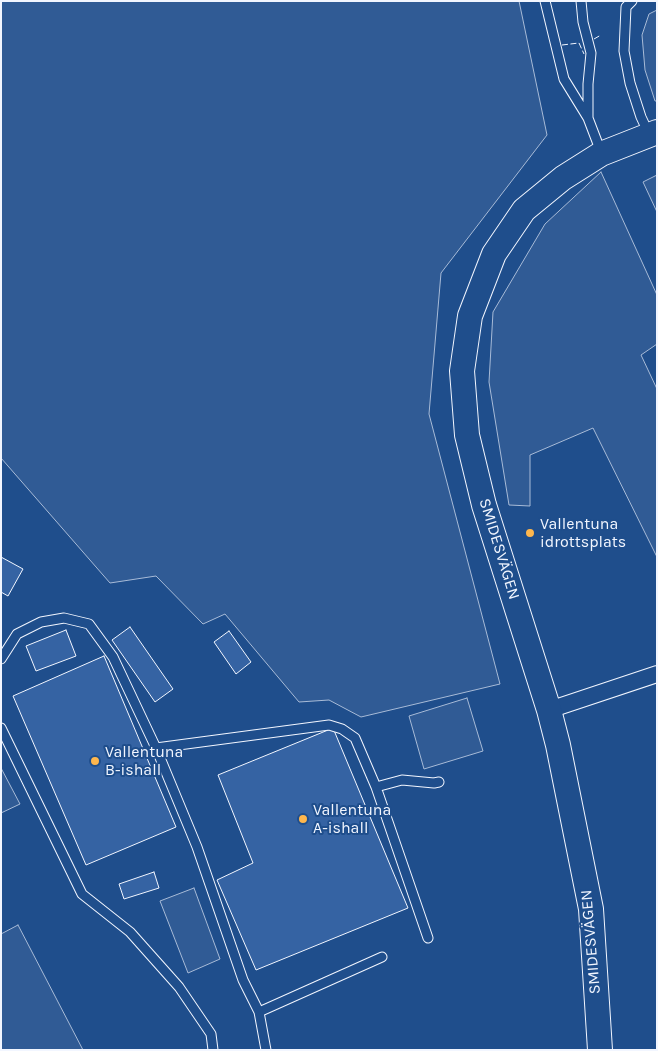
<!DOCTYPE html>
<meta charset="utf-8">
<style>
body{margin:0}
#map{position:relative;width:658px;height:1051px;overflow:hidden;background:#1f4e8c;font-family:Karla,sans-serif}
canvas{display:block}
.frame{position:absolute;inset:0;border:2px solid #f2f6ff;pointer-events:none}
</style>
<div id="map">
<canvas width="658" height="1051"></canvas>
<div class="frame"></div>
</div>
<script>
const g = document.querySelector('canvas').getContext('2d');
g.lineJoin = 'round';
function paint(path, color) {
  g.fillStyle = color;
  g.fill(path, 'evenodd');
}
function toPath(rows) {
  const path = new Path2D();
  for (const r of rows) {
    path.moveTo(r[0], r[1]);
    for (let i = 2; i < r.length; i += 2) path.lineTo(r[i], r[i + 1]);
  }
  return path;
}
function trace(path, color, width, dash) {
  g.strokeStyle = color;
  g.lineWidth = width;
  g.lineCap = dash ? 'butt' : 'round';
  g.setLineDash(dash || []);
  g.stroke(path);
}
function drawText(font, color, halo, rows, align = 'center') {
  g.font = font + ' Karla,sans-serif';
  g.lineWidth = 4;
  g.setLineDash([]);
  g.textBaseline = 'middle';
  g.strokeStyle = halo;
  g.fillStyle = color;
  for (const [text, x, y, turn = 0] of rows) {
    g.save();
    g.translate(x, y);
    g.rotate((+turn || 0) * Math.PI / 180);
    g.textAlign = isNaN(turn) ? turn : align;
    if (halo) g.strokeText(text, 0, 0);
    g.fillText(text, 0, 0);
    g.restore();
  }
}
const green = toPath([
 [1,1,519,1,547,135,441,273,429,414,500,684,361,717,329,700,299,702,225,614,203,624,156,576,110,583,1,458,1,1],
 [657,10,657,101,655,101,645,70,642,35,649,14,657,10],
 [601,172,657,295,657,344,641,355,657,389,657,557,593,428,530,455,530,506,509,505,489,382,493,312,545,224,601,172],
 [657,175,657,212,643,182,657,175],
 [467,698,483,751,424,769,409,716,467,698],
 [1,768,20,804,1,813,1,768],
 [194,888,220,959,188,973,160,901,194,888],
 [18,925,83,1050,1,1050,1,934,18,925]
]);
const building = toPath([
 [1,557,23,569,8,596,1,592,1,557],
 [130,627,173,689,155,702,112,640,130,627],
 [66,630,76,656,36,671,26,646,66,630],
 [229,631,251,662,236,674,214,642,229,631],
 [104,656,176,827,86,865,13,696,104,656],
 [333,728,408,908,256,970,217,880,253,863,218,775,333,728],
 [154,872,159,888,124,899,119,884,154,872]
]);
const lane = toPath([
 [545,1,564,79,588,118,601,152],
 [581,1,583,22,591,53,588,84,588,118],
 [632,1,626,7,624,51,630,83,641,117,649,134],
 [1,659,17,634,41,622,64,618,89,624,113,657,156,748],
 [1,728,82,894,130,932,179,987,211,1034,213,1050],
 [376,787,402,780,434,783,439,782],
 [259,1012,243,980,197,847,156,748,329,725,342,729,355,738,376,787,428,938],
 [266,1050,259,1012,382,957]
]);
const street = toPath([
 [549,710,657,674]
]);
const secondary = toPath([
 [600,1050,591,909,558,745,549,710,484,505,467,435,462,371,470,316,494,254,524,210,563,178,601,154,657,132]
]);
const fence = toPath([
 [594,39,601,35],
 [562,45,579,43,584,54]
]);
const markers = [
 [530,533,5,"#ffb74d"],
 [95,761,5,"#ffb74d"],
 [303,819,5,"#ffb74d"]
];
const poiNames = [
 ["Vallentuna",540,524],
 ["idrottsplats",540,542],
 ["Vallentuna",105,752],
 ["B-ishall",105,770],
 ["Vallentuna",313,810],
 ["A-ishall",313,828]
];
const streetNames = [
 ["SMIDESVÄGEN",499,549,73],
 ["SMIDESVÄGEN",591,942,-95]
];
paint(green, '#305b95');
trace(green, '#a8bbd7', 1);
paint(building, '#3563a3');
trace(building, '#f2f6ff', 1);
trace(lane, '#f2f6ff', 11);
trace(street, '#f2f6ff', 18);
trace(secondary, '#f2f6ff', 26);
trace(lane, '#1f4e8c', 9);
trace(street, '#1f4e8c', 16);
trace(secondary, '#1f4e8c', 24);
trace(fence, '#f2f6ff', 1, [6, 2.5]);
for (const [x, y, r, color] of markers) {
  const dot = new Path2D();
  dot.arc(x, y, r, 0, 2 * Math.PI);
  g.fillStyle = color;
  g.fill(dot);
  trace(dot, '#1f4e8c', 2);
}
drawText('16px', '#f2f6ff', '#1f4e8c', poiNames, 'left');
drawText('16px', '#f2f6ff', '#1f4e8c', streetNames);
</script>
